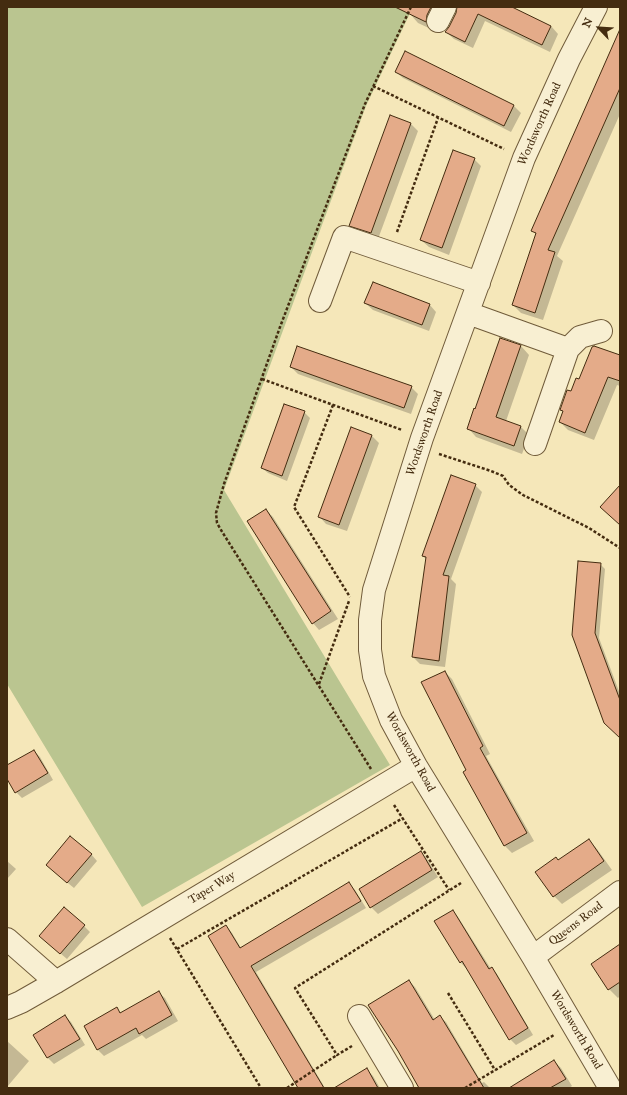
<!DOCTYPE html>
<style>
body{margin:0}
#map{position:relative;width:627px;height:1095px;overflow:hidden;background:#f5e7b9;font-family:"IM FELL Great Primer",serif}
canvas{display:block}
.frame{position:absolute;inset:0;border:8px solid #442c10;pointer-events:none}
.north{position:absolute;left:579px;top:8px;width:40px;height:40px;-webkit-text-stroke:3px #f8efd2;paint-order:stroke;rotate:295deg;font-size:11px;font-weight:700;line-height:16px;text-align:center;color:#442c10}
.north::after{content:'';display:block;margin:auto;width:14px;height:18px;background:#442c10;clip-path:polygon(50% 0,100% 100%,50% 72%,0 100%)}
</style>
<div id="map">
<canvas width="627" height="1095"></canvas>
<div class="frame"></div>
<div class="north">N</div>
</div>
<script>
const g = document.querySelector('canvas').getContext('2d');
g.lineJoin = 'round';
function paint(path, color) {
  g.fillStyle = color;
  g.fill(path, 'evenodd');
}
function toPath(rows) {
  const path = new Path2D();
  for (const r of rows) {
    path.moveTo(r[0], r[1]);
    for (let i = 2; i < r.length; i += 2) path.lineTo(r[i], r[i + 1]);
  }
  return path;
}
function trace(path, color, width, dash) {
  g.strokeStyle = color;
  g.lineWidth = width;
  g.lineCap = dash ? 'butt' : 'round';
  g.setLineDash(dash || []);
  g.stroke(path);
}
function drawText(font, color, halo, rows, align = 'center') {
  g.font = font + ' "IM FELL Great Primer",serif';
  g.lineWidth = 3;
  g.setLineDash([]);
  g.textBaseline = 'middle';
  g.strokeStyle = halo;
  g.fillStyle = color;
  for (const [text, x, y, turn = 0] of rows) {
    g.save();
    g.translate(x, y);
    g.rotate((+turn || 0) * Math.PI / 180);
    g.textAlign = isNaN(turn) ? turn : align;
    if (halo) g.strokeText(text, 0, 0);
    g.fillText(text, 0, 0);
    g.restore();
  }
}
const green = toPath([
 [7,7,413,7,366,106,224,490,390,765,142,907,7,684]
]);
const shadow = toPath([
 [415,7,443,7,433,30,418,23,411,15],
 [458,7,510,7,551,26,558,34,550,52,485,21,473,48,454,39,446,32,450,27,457,13],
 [620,31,620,114,557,256,563,261,543,320,521,313,513,305,537,235,532,230],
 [405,53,514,106,521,113,511,132,403,78,396,72],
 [411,124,418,131,378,239,357,232,350,225],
 [474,159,481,166,449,255,429,247,421,240],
 [365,303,429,304,436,312,429,331,373,310],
 [501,339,521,346,529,355,506,421,521,427,529,435,522,454,476,437,468,428,476,410],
 [620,357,620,386,617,385,594,440,568,430,560,422,564,412,561,410,571,393,580,381],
 [291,367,411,387,418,394,411,414,298,374],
 [304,412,310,418,287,481,268,473,262,468],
 [351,428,372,436,379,443,347,531,326,524,319,516],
 [475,485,482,492,451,579,456,584,445,667,420,664,413,657,426,559,423,556],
 [266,510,273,517,338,619,319,630,313,623],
 [600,564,605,569,599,638,620,694,620,737,573,635],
 [445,672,452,679,490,754,486,756,534,841,512,853,505,846,464,772,467,771],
 [34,751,40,757,53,780,22,798,16,792,7,777,7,766],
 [589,840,597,849,612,870,562,904,554,896,559,861],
 [421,852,427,859,438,877,378,914,371,907],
 [91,854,97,861,74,888,53,871],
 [7,861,16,869,7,879],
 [349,884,355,890,366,908,256,972,325,1088,299,1088,226,926,232,933,241,948],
 [453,911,458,917,491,969,492,968,497,974,533,1035,516,1045,510,1039,467,967,466,968,460,962],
 [84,926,90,932,67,959,47,942],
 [620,945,620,996,618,998,609,989,592,964],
 [409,981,415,987,435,1020,440,1017,446,1022,482,1083,484,1082,490,1088,420,1088],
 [158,992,165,998,178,1021,146,1039,142,1035,104,1056,98,1050,85,1026,117,1009,121,1013],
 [65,1016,71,1022,85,1045,54,1064,48,1058,34,1035],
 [7,1041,29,1061,7,1087],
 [554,1061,561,1068,572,1086,569,1088,510,1088],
 [367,1070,373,1076,380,1088,336,1088]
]);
const building = toPath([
 [395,7,431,7,427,15,426,22,395,7],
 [457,7,512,7,551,26,542,45,478,14,465,42,445,32,449,27,456,13,457,7],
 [620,29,620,88,548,250,555,252,535,313,512,305,536,233,531,231,620,29],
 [405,51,514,105,504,126,395,72,405,51],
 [390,115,411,123,371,233,349,226,390,115],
 [453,150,475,158,442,248,420,240,453,150],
 [373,282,430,304,422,325,364,303,373,282],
 [500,338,521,345,496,417,521,426,514,446,467,429,474,408,475,409,500,338],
 [297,346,412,386,404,408,290,367,297,346],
 [594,346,620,355,620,381,608,377,585,433,559,422,563,411,560,410,567,390,571,391,576,378,579,379,592,347,594,346],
 [284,404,305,411,282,476,261,468,284,404],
 [351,427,372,435,339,525,318,517,351,427],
 [451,475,476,484,443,575,449,576,439,661,412,657,426,557,422,556,451,475],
 [620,485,620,525,600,507,620,485],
 [266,509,331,611,312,624,247,521,266,509],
 [578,561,601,563,595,633,620,700,620,738,604,723,572,635,578,561],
 [445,671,483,746,480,748,527,833,504,846,463,772,466,770,421,682,445,671],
 [34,750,48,773,15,793,7,779,7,765,34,750],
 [70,836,92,854,67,883,46,865,70,836],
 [589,839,604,861,553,897,535,872,556,857,558,860,589,839],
 [421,851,432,870,370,908,359,889,421,851],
 [349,882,361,901,251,966,324,1088,298,1088,208,936,226,925,240,948,349,882],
 [64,907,85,925,60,954,39,936,64,907],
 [453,910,489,969,492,967,528,1028,509,1040,462,961,460,963,434,921,453,910],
 [620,944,620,982,608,990,591,964,620,944],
 [409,980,433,1020,440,1015,484,1088,419,1088,398,1051,368,1005,409,980],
 [159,991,172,1015,139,1034,136,1028,97,1050,84,1026,117,1007,120,1013,159,991],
 [65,1015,80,1039,47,1058,33,1035,65,1015],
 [554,1060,566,1079,550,1088,509,1088,554,1060],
 [367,1068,378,1088,334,1088,367,1068]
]);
const path = toPath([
 [373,86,504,149],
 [397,232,438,118],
 [262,379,402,430],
 [333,405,294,507,350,597],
 [439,454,491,471,503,476,509,485,523,495,589,528,620,548],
 [319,684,349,601],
 [371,769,221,530,217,523,216,513,224,484,280,327,365,104,411,7],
 [394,805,449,890],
 [170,938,261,1088],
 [177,949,403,818],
 [448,993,495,1070],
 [352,1046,337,1055,295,988,461,883],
 [287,1088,337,1055],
 [465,1088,554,1035]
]);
const minor = toPath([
 [596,7,569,59,524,158,422,438,374,590,370,620,370,650,374,676,391,720,416,766,533,957,610,1088],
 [438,21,445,7],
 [320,301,344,237,479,283],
 [468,313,568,349],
 [535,444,568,349,580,337,601,331],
 [7,939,56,982],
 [533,957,620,892],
 [7,1008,21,1002,56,982,416,766],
 [359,1016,402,1088]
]);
const streetNames = [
 ["Wordsworth Road",540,124,-66],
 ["Wordsworth Road",425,433,-71],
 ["Wordsworth Road",410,752,61],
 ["Taper Way",212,888,-31],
 ["Queens Road",576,924,-37],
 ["Wordsworth Road",576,1030,59]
];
paint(green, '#bac590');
paint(shadow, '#0003');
paint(building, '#e4ab89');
trace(building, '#442c10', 1);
trace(minor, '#705b3a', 24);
trace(path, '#442c10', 2.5, [3, 2]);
trace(minor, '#f8efd2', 22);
drawText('12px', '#442c10', '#f8efd2', streetNames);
</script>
